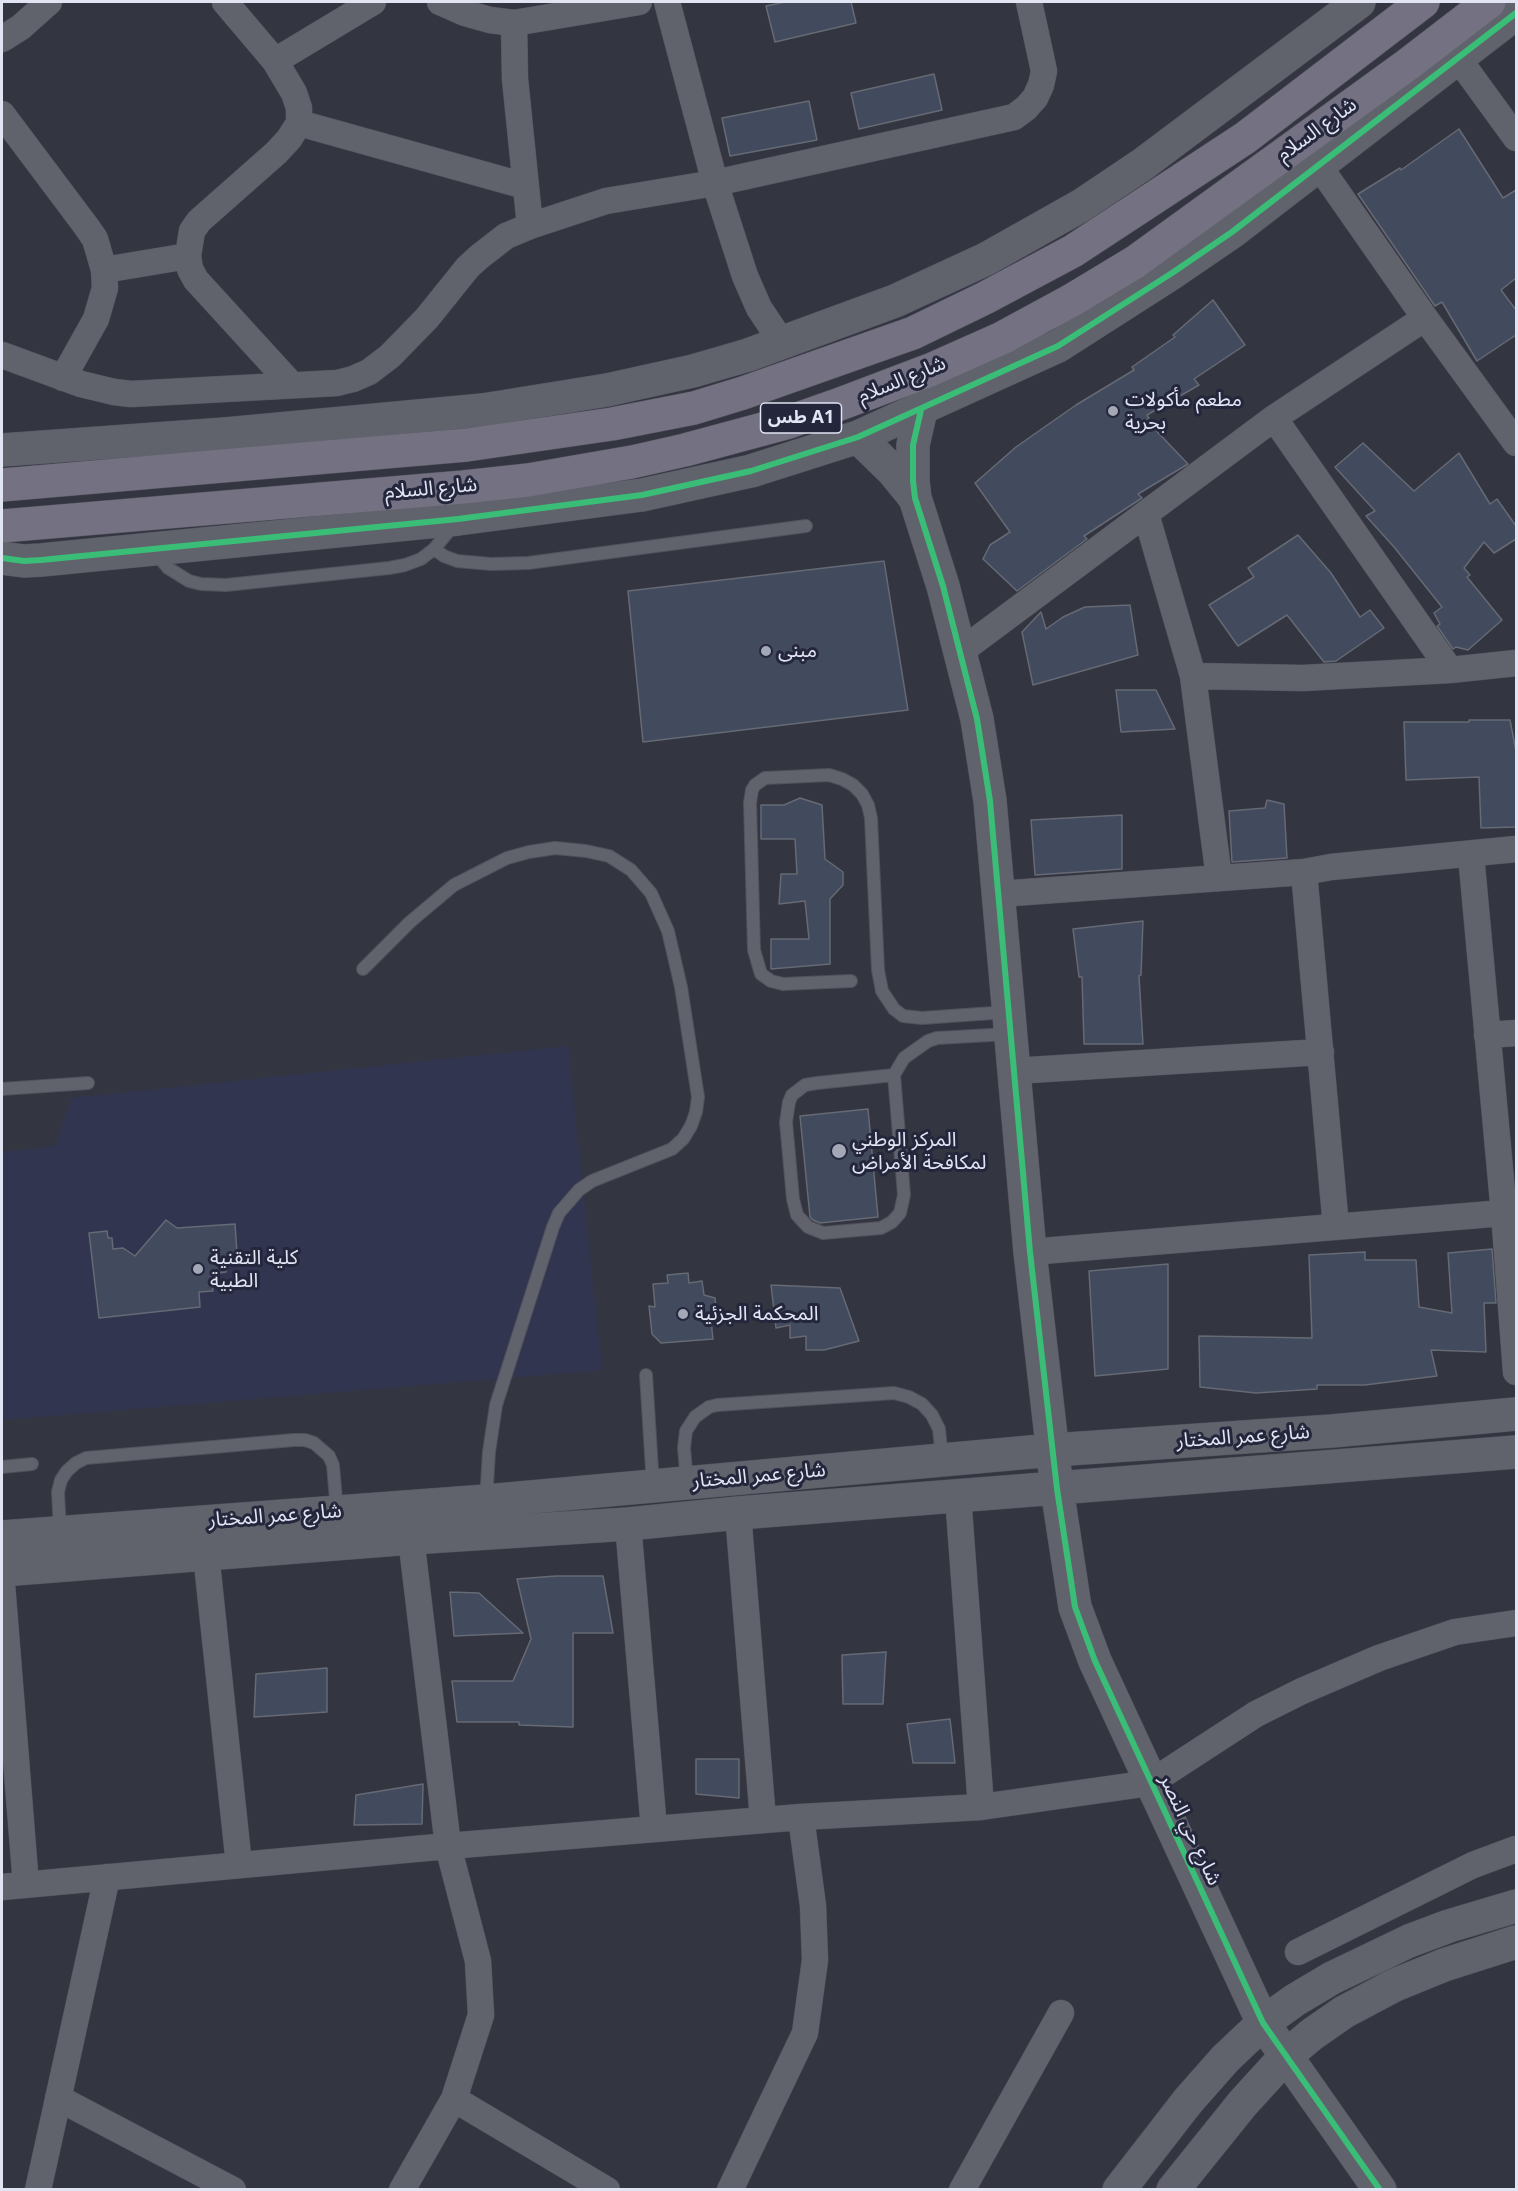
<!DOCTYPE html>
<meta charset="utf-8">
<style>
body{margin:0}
#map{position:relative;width:1518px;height:2191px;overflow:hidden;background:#333541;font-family:"Noto Sans",sans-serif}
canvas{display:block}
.frame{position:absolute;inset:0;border:3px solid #e1e4f3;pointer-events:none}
</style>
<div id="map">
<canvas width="1518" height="2191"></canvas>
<div class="frame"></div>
</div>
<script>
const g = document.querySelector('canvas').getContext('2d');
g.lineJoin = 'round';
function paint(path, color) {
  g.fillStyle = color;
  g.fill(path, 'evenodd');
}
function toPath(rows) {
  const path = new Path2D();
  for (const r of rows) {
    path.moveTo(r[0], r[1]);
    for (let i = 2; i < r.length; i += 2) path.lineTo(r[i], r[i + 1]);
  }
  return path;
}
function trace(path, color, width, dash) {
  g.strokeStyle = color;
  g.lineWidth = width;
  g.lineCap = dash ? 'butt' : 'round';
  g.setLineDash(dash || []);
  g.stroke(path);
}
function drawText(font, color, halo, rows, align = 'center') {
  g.font = font + ' "Noto Sans","Noto Sans Arabic",sans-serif';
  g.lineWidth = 6;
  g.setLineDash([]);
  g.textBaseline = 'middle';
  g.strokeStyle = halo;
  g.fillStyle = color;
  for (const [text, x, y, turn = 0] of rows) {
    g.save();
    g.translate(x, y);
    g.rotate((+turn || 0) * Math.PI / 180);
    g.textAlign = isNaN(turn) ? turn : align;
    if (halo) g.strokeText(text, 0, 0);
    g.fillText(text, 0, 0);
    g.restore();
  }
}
const built = toPath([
 [568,1046,602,1370,2,1420,2,1152,55,1146,71,1098]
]);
const building = toPath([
 [785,2,851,2,856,23,775,42,766,6,785,2],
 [934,74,942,110,859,129,851,93,934,74],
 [809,101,817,140,730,156,722,118,809,101],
 [1459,129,1503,198,1516,190,1516,278,1501,290,1516,310,1516,335,1477,361,1442,302,1435,306,1358,194,1400,168,1401,170,1459,129],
 [1213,300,1245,345,1194,379,1199,385,1147,415,1149,418,1146,420,1188,464,1138,494,1142,498,1084,536,1087,539,1017,591,983,559,990,545,1010,532,975,483,1016,447,1076,405,1134,370,1132,367,1175,337,1173,335,1213,300],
 [1363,443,1414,491,1459,453,1490,504,1497,499,1516,526,1516,539,1494,553,1484,542,1464,568,1470,575,1467,577,1502,620,1468,650,1456,647,1453,649,1437,626,1440,624,1434,613,1442,607,1394,547,1366,516,1375,511,1335,467,1363,443],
 [1298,535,1331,573,1360,617,1370,610,1384,628,1336,661,1324,662,1287,615,1238,646,1209,605,1254,577,1248,568,1298,535],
 [884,561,908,710,643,742,628,591,884,561],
 [1130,605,1138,655,1033,685,1022,632,1041,612,1046,629,1063,617,1085,607,1130,605],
 [1116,690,1156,690,1175,729,1121,732,1116,690],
 [1469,720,1510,720,1516,751,1516,827,1481,828,1479,777,1406,780,1404,722,1469,722,1469,720],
 [800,798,822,805,825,859,843,872,843,885,830,899,830,964,771,969,771,939,809,939,805,901,779,904,781,874,797,874,795,839,761,839,761,805,784,805,800,798],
 [1267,800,1284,804,1287,858,1232,862,1229,811,1265,808,1267,800],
 [1122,815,1122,869,1035,875,1031,820,1122,815],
 [1143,921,1141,975,1139,976,1143,1044,1084,1044,1082,977,1079,977,1073,929,1143,921],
 [868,1109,878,1217,820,1223,813,1220,810,1217,800,1116,868,1109],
 [166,1220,177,1228,235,1224,237,1253,231,1254,226,1272,211,1274,213,1291,199,1292,200,1307,99,1318,89,1233,107,1231,108,1238,112,1238,113,1249,123,1248,135,1256,166,1220],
 [1492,1249,1496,1303,1484,1303,1486,1352,1431,1350,1437,1376,1365,1385,1317,1385,1317,1389,1256,1393,1200,1387,1199,1336,1312,1338,1309,1255,1365,1252,1365,1260,1416,1260,1419,1307,1452,1313,1448,1253,1492,1249],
 [1168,1264,1168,1369,1095,1376,1089,1271,1168,1264],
 [688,1273,689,1283,702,1281,704,1295,715,1298,717,1321,711,1321,713,1339,661,1343,652,1334,649,1306,655,1307,653,1284,668,1283,667,1275,688,1273],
 [771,1285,840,1288,859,1341,824,1350,806,1350,806,1336,790,1338,790,1325,776,1328,771,1285],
 [556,1576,603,1576,613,1633,573,1633,573,1727,519,1725,519,1722,457,1722,452,1681,513,1681,531,1639,517,1579,556,1576],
 [450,1592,479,1593,523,1633,454,1636,450,1592],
 [886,1652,883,1704,843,1704,842,1655,886,1652],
 [327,1668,327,1712,254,1717,256,1674,327,1668],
 [950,1719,955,1763,913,1763,907,1724,950,1719],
 [696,1759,739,1759,739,1798,696,1794,696,1759],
 [423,1784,422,1824,354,1825,356,1795,423,1784]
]);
const lane = toPath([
 [434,549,444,556,457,561,491,564,528,563,806,526],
 [155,552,168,568,189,581,201,584,226,585,389,568,405,565,421,559,434,549,454,525],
 [363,969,410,922,454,885,507,858,529,852,555,848,586,851,609,856,631,870,651,893,668,931,681,987,698,1097,696,1112,691,1126,683,1139,672,1149,592,1181,579,1190,559,1213,553,1227,496,1405,489,1452,486,1500],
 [851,981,783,984,771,981,761,974,754,950,750,803,752,790,755,785,765,778,829,775,842,779,853,785,862,794,868,805,871,818,878,970,882,991,894,1009,903,1016,922,1018,1007,1012],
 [894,1075,904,1195,900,1213,892,1222,881,1228,823,1233,808,1227,797,1215,793,1199,786,1122,789,1102,792,1095,805,1085,817,1083,894,1075],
 [894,1075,904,1058,928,1041,937,1038,1008,1034],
 [2,1089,88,1083],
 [646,1375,653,1485],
 [2,1467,32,1464],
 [687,1482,684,1448,686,1431,695,1417,709,1407,717,1405,894,1393,909,1397,922,1404,932,1415,939,1429,942,1458],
 [60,1531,58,1492,61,1480,67,1471,76,1463,86,1458,294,1440,305,1440,314,1443,329,1456,333,1465,337,1511]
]);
const street = toPath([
 [225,2,275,61,294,93,299,108,299,123,289,139,276,153,199,221,192,231,188,256,190,269,196,280,291,384],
 [440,2,465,13,490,20,514,23,639,2],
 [667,2,715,183,745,276,759,308,781,341],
 [514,23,515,79,530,226],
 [2,39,21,27,49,2],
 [1457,57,1516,138],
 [275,61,373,2],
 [2,114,86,226,95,239,104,270,105,288,96,319,63,378],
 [299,123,525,186],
 [1319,166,1425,318,1516,443],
 [104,270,188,256],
 [2,355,81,384,114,392,131,394,337,383,353,379,369,372,390,356,427,318,468,267,479,257,506,236,530,226,606,201,715,183,1014,117,1026,108,1035,98,1041,85,1044,71,1029,2],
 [1274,418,1450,670],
 [1146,514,1193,676,1219,878],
 [960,652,1274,418,1425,318],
 [1193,676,1303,678,1450,670,1516,663],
 [1471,855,1504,1213,1516,1372],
 [1304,872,1336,1227],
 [999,894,1304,872,1331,867,1516,849],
 [1487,1035,1516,1033],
 [1013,1071,1321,1052],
 [1030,1252,1516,1212],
 [958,1496,981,1807],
 [738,1513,763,1820],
 [628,1524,654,1829],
 [206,1554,239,1865],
 [2,1584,26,1885],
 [2,1887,448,1846,801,1817,981,1807,1150,1783,1256,1714,1302,1691,1379,1658,1455,1632,1516,1623],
 [1298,1952,1473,1865,1516,1849],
 [58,2098,233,2190],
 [454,2099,607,2190],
 [38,2190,107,1877],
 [402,2190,454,2099,481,2015,478,1961,448,1846,411,1538],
 [730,2190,805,2033,815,1960,813,1906,801,1817],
 [962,2190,1061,2013]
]);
const secondary = toPath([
 [921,410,913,445,913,481,915,498,943,586,977,719,990,801,1030,1252,1057,1489,1075,1607,1095,1661,1263,2023,1380,2190],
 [858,437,893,471,915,498],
 [2,450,225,434,483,410,607,390,693,371,748,355,895,301,986,259,1082,205,1143,164,1359,2],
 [2,558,24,561,41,560,458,519,642,495,751,471,858,437,1058,346,1172,273,1232,232,1516,13],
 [2,1537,486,1501,1053,1450,1332,1431,1516,1414],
 [2,1570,411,1538,628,1524,738,1513,1516,1452],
 [1119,2190,1188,2101,1225,2059,1263,2023,1295,2000,1332,1978,1409,1941,1449,1926,1516,1906],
 [1173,2190,1243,2103,1285,2057,1311,2035,1344,2012,1395,1985,1444,1965,1516,1942]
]);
const highway = toPath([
 [2,485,467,445,612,424,694,408,743,393,913,333,985,298,1073,251,1245,138,1423,2],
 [2,526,463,487,528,480,632,462,685,450,789,422,840,404,930,370,1002,338,1072,300,1135,262,1407,65,1489,2]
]);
const cycleway = toPath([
 [921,410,913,445,913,481,915,498,943,586,977,719,990,801,1030,1252,1057,1489,1075,1607,1095,1661,1263,2023,1380,2190],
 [2,558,24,561,41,560,458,519,642,495,751,471,858,437,1058,346,1172,273,1232,232,1516,13]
]);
const markers = [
 [1113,411,6,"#a4a7b5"],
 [766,651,6,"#a4a7b5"],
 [839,1151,8,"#a4a7b5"],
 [198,1269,6,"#a4a7b5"],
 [683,1314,6,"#a4a7b5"]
];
const shields = [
 [801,418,81]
];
const shieldNames = [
 ["طس A1",801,418]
];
const streetNames = [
 ["شارع السلام",1317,130,-36],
 ["شارع السلام",902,380,-22],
 ["شارع السلام",431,489,-5],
 ["شارع عمر المختار",1243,1437,-4],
 ["شارع عمر المختار",759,1476,-5],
 ["شارع عمر المختار",275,1516,-4],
 ["شارع حي النصر",1190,1830,65]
];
const poiNames = [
 ["مطعم مأكولات",1125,400],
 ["بحرية",1125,423],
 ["مبنى",778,651],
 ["المركز الوطني",852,1140],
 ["لمكافحة الأمراض",852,1163],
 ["كلية التقنية",210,1258],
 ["الطبية",210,1281],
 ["المحكمة الجزئية",695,1314]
];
paint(built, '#323550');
paint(building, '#424a5d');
trace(building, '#666a74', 1.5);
trace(lane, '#50515c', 14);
trace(street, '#50515c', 27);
trace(secondary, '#50515c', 34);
trace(highway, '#50515c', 34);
trace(lane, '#61636c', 12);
trace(street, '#61636c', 26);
trace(secondary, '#61636c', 33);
trace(highway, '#747182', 33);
trace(cycleway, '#3abd76', 6);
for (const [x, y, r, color] of markers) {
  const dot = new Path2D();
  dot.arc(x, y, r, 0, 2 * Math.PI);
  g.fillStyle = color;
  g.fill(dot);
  trace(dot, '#24263c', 2);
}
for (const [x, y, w] of shields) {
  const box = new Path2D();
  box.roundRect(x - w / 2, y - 15, w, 30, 4.5);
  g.fillStyle = '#24263c';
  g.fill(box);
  trace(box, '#e1e4f3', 1.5);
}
drawText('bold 18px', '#e1e4f3', null, shieldNames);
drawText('20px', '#e1e4f3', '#24263c', streetNames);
drawText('20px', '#e1e4f3', '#24263c', poiNames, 'left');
</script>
